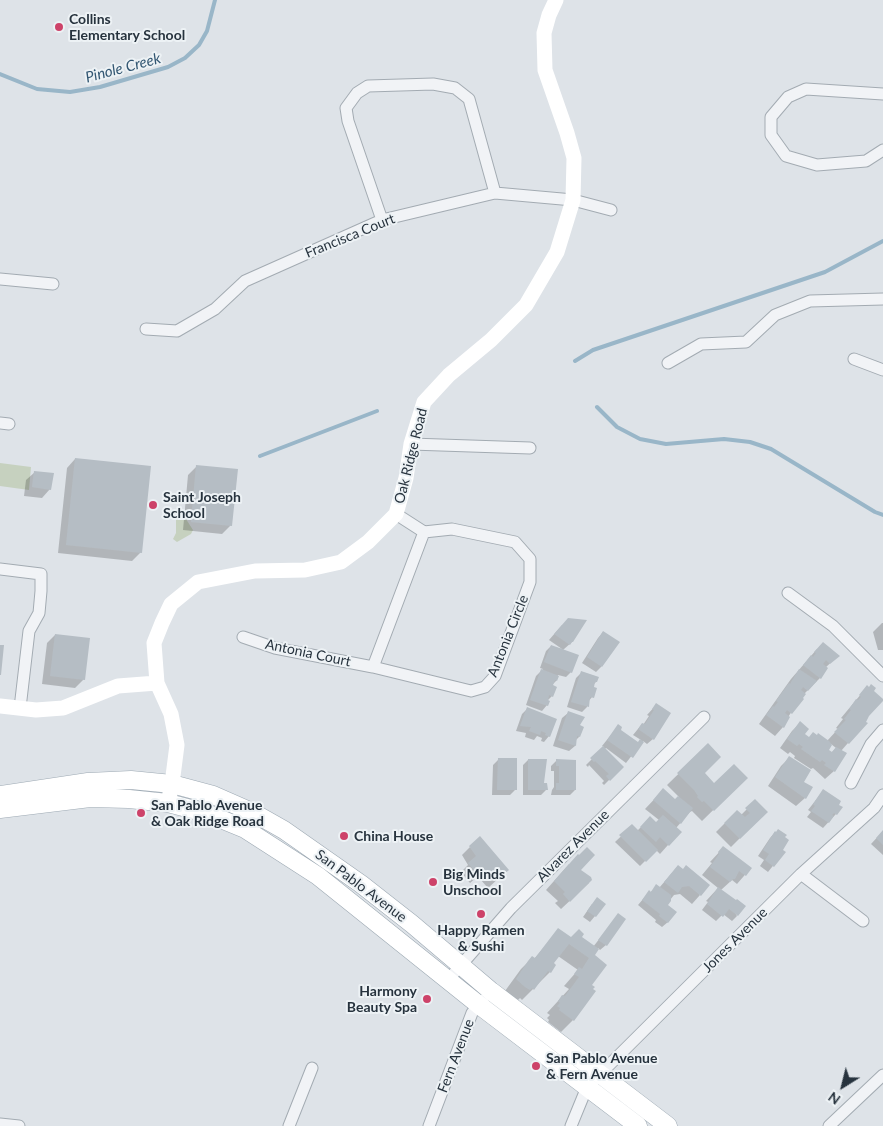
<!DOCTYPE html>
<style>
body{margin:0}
#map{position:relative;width:883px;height:1126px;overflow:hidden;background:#dee3e8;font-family:Lato,sans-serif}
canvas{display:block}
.north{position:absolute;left:818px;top:1061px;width:50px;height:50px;-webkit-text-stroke:4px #edf2f5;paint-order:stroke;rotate:216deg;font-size:14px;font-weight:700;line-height:20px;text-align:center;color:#27333e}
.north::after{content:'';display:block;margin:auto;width:18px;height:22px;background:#27333e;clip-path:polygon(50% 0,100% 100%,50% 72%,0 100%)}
</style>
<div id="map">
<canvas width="883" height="1126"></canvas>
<div class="north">N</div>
</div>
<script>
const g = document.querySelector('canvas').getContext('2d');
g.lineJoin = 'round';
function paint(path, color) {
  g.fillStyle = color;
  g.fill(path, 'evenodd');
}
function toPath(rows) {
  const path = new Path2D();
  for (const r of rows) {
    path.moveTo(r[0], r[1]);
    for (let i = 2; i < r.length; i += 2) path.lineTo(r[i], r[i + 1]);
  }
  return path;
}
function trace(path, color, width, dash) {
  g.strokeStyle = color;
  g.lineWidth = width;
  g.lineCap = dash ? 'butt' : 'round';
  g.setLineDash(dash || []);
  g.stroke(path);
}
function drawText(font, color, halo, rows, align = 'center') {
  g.font = font + ' Lato,sans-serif';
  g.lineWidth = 4;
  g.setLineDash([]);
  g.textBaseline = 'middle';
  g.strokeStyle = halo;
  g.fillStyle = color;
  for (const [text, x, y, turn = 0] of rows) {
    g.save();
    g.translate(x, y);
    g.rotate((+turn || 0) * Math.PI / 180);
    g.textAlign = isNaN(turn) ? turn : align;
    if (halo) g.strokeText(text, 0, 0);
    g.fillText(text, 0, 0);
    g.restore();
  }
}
const green = toPath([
 [0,463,31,467,29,490,0,486],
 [176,517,186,519,193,530,191,534,177,542,173,539,176,533]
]);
const shadow = toPath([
 [75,459,141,552,132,561,58,553,67,468],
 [197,466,231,525,222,534,183,530,188,475],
 [35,472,50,489,42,498,24,496,26,480],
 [882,623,883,623,883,650,878,650,873,632],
 [562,625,572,642,563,650,571,672,566,677,558,675,556,681,551,686,552,696,547,701,547,705,542,711,526,705,536,676,543,669,540,668,546,651,551,646,562,649,549,640],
 [603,632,601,667,596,672,582,663,598,638],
 [55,635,84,679,75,688,42,684,47,643],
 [817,649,838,656,825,668,820,678,804,694,788,717,783,727,775,736,759,724,791,679],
 [581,673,596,682,593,685,592,697,588,702,587,707,582,712,567,707,576,678],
 [867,687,868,716,848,743,841,751,834,771,825,779,813,768,811,769,794,758,795,756,790,752,788,754,780,748,792,731,800,723,804,734,809,738,827,741,838,729,836,728,843,719,841,718],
 [831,744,836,748,831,753,827,750],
 [656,705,669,714,653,739,647,744,643,741,626,763,606,748,605,749,622,767,604,785,602,783,604,781,589,765,588,767,586,765,604,747,602,746,618,726,619,730,638,743,641,740,633,735,642,724,643,725,649,716,647,715],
 [527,709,549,736,544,742,541,741,542,738,537,736,534,740,525,737,526,733,516,731,522,714],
 [568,713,578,726,579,737,575,741,575,746,569,751,553,746,562,718],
 [708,745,703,773,714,785,746,778,702,821,692,811,690,812,676,828,668,845,660,854,656,850,640,866,615,842,632,826,637,831,650,818,656,823,659,820,645,809,663,790,675,800,679,797,667,785],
 [789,758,809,771,810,769,803,782,805,798,796,806,768,786,781,766],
 [498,760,515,790,510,795,492,795,493,765],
 [528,760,546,790,541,795,523,795,523,765],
 [557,760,575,790,570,795,551,795,552,790,554,787,554,771,551,771,551,766],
 [823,791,836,814,823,828,807,817,811,812,808,810],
 [755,801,766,812,731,847,716,832,737,811,741,815],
 [883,831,883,855,871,844],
 [775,832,781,850,784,852,768,872,760,866,764,860,758,856,770,838],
 [470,847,499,878,488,888,480,879,478,881,476,878,470,883,461,872,468,865,462,855],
 [723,848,750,869,737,884,732,880,721,890,737,916,732,921,723,914,716,921,702,910,708,902,706,901,718,888,702,875,712,863,710,862],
 [569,864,579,870,589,883,561,909,555,903,558,901,546,890],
 [678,866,700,895,692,904,680,894,674,895,666,905,668,922,662,927,655,922,656,920,638,905,649,892,650,893,656,886,659,888],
 [592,904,605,904,590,922,583,917],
 [618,915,606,945,600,950,598,948,593,956,591,985,591,990,594,992,573,1020,561,1032,548,1022,549,1020,547,1018,550,1015,547,1013,569,989,564,986,578,970,558,956,552,964,550,972,522,1000,520,998,518,1000,505,991,521,969,532,958,534,959,559,930,571,939,580,937,593,947]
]);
const stream = toPath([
 [0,74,37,89,70,92,100,87,168,67,185,58,199,45,207,31,215,0],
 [575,361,593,350,825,272,883,241],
 [597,407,617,427,640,439,666,444,724,439,750,442,771,449,875,512,883,515],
 [260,456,377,411]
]);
const building = toPath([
 [75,458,151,466,142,553,66,545],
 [196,465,238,469,232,526,191,522],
 [34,471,54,473,51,490,32,487],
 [568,618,587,620,573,642,572,642,570,645,554,634],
 [603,631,620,642,602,667,587,657],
 [55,634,90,638,85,680,50,676],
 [823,642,840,656,830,664,826,660,823,664,828,668,821,679,803,665,811,655,813,657,816,653,814,652],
 [0,645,4,645,1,675,0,675],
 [551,645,579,655,572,673,544,662],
 [541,669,559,676,557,681,555,680,553,685,557,687,553,697,549,695,548,700,550,701,548,706,530,700],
 [799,669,817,681,808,691,803,687,801,690,806,694,803,698,804,699,792,714,787,710,785,713,790,717,784,728,766,715,773,706,774,707,778,702,776,701,789,683,790,684],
 [581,671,599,677,597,682,595,682,594,687,597,688,594,698,590,697,589,707,571,702],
 [871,684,876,688,874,691,883,699,883,701,869,716,866,722,868,723,849,744,834,732,846,720,844,719,851,710,849,709,856,699,858,700,861,697,859,695,867,685,869,687],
 [656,703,671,713,654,740,638,729,642,723,645,724,654,710,652,709],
 [527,707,557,719,550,737,545,735,546,733,541,731,540,735,529,731,531,727,520,726],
 [568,711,585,717,580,725,584,727,580,737,577,736,576,746,558,740],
 [800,721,809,729,805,734,809,737,813,732,817,735,818,733,829,741,832,745,829,750,832,752,836,747,847,753,835,772,824,765,826,763,822,760,820,762,801,749,803,747,799,744,797,746,787,739],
 [618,724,622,727,621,730,638,742,640,739,644,742,633,758,607,740],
 [708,743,721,757,705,773,714,783,734,764,748,778,714,811,704,801,702,802,697,797,698,796,694,790,677,773],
 [603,746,624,767,610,781,606,776,609,774,595,761,594,762,590,758],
 [789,756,811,770,804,782,813,787,806,799,775,777],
 [498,758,517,758,517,790,497,790],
 [528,759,547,759,544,783,547,783,548,790,528,790],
 [556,759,576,760,576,790,556,790,556,783,559,783,559,766,556,766],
 [663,788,675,799,678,796,693,808,681,824,653,800],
 [823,789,841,801,839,805,843,807,837,815,834,813,832,815,834,816,829,823,811,811,815,806,813,804],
 [755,799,768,812,740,839,724,823,737,810,745,817,750,813,745,808],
 [663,815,682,832,669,846,660,837,656,842,640,827,650,816,656,822],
 [632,824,658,850,646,862,619,835],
 [778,829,787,835,785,837,789,840,783,850,786,852,774,867,765,860,769,854,763,850,775,831,776,832],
 [883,830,883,845,876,838],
 [480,836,509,870,497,880,489,872,488,873,485,870,479,876,468,863,476,856,469,846],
 [723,846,752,868,746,876,739,871,735,879,733,879,730,882,710,867,719,854,718,852],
 [587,847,595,855,581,870,591,877,592,880,570,902,563,894,565,892,554,881,578,854,579,855],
 [678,865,683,869,686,865,710,885,701,896,689,886,682,887,678,893,664,882],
 [656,884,671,895,671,901,668,905,677,912,668,923,659,916,660,914,642,900,649,890,651,892],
 [718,887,736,900,737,899,746,906,738,916,729,909,723,917,707,904],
 [597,897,606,904,596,917,587,911],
 [618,913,626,919,607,946,598,940],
 [558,928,571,937,579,929,584,934,582,937,599,949,595,955,607,965,592,985,595,987,593,989,596,991,574,1021,559,1010,560,1008,557,1006,560,1003,558,1001,562,995,565,996,579,977,574,974,579,967,582,969,589,958,569,944,554,963,556,965,551,973,548,971,534,990,532,988,530,990,525,987,516,979,528,961,532,956,535,958]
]);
const street = toPath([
 [883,94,806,89,788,97,771,117,771,135,786,156,817,165,866,161,883,150],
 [382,220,348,121,346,108,357,93,368,86,433,84,455,88,469,99,495,193],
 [0,279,53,284],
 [146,329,177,331,215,309,245,281,382,220,495,193,573,200,611,210],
 [854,359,883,370],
 [668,363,701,344,746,342,775,315,810,301,883,299],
 [0,423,9,424],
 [411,444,530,448],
 [396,514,424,532,452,529,515,542,530,559,530,582,495,676,485,687,471,691,373,667,424,532],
 [0,569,41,574,41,591,39,613,29,631,20,708],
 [788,593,833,626,883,676],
 [243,637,275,648,373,667],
 [851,783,871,744,883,730],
 [801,874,863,921],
 [448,980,511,908,704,717],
 [0,1124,19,1126],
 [289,1126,312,1068],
 [429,1126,472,1013,483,1000],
 [571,1126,587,1087,801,874,874,808,883,795],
 [829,1126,883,1075]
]);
const secondary = toPath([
 [0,706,36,710,63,708,118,686,157,683],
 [168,803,172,784,177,745,171,714,157,683,154,643,162,623,171,604,198,582,255,571,305,570,341,562,368,542,396,514,406,478,411,444,424,402,449,375,491,340,526,305,557,252,573,200,574,158,567,133,545,70,544,33,549,15,556,0]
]);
const primary = toPath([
 [0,795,88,782,131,780,172,784,213,795,254,813,284,830,361,884,412,924,491,991,668,1126],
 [0,809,90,798,129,799,168,803,206,813,245,829,318,876,479,1005,638,1126]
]);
const markers = [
 [59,27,5,"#cd4269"],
 [153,505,5,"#cd4269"],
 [141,813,5,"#cd4269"],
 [344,836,5,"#cd4269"],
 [433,882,5,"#cd4269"],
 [481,914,5,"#cd4269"],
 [427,999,5,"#cd4269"],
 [536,1066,5,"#cd4269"]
];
const poiNames = [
 ["Collins",69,19],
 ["Elementary School",69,35],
 ["Saint Joseph",163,497],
 ["School",163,513],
 ["San Pablo Avenue",151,805],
 ["& Oak Ridge Road",151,821],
 ["China House",354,836],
 ["Big Minds",443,874],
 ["Unschool",443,890],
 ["Happy Ramen",481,930,"center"],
 ["& Sushi",481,946,"center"],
 ["Harmony",417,991,"right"],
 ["Beauty Spa",417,1007,"right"],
 ["San Pablo Avenue",546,1058],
 ["& Fern Avenue",546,1074]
];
const streetNames = [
 ["Francisca Court",350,236,-22],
 ["Oak Ridge Road",411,456,-76],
 ["Antonia Circle",508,636,-68],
 ["Antonia Court",308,653,12],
 ["Alvarez Avenue",573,846,-45],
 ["San Pablo Avenue",361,886,37],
 ["Jones Avenue",735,940,-45],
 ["Fern Avenue",456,1056,-69]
];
const waterNames = [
 ["Pinole Creek",123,68,-15]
];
paint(green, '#c6d1bf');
paint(shadow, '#0003');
trace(stream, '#99b6c8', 4);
paint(building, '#b5bdc4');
trace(street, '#a3abb2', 13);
trace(primary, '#9da9b3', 19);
trace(street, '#f1f3f6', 11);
trace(secondary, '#fff', 15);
trace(primary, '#fff', 18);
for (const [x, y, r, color] of markers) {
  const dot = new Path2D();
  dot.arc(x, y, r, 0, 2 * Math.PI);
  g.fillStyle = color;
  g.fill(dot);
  trace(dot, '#edf2f5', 2);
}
drawText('bold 14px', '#27333e', '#edf2f5', poiNames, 'left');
drawText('14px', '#27333e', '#edf2f5', streetNames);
drawText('italic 15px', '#325672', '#edf2f5', waterNames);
</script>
